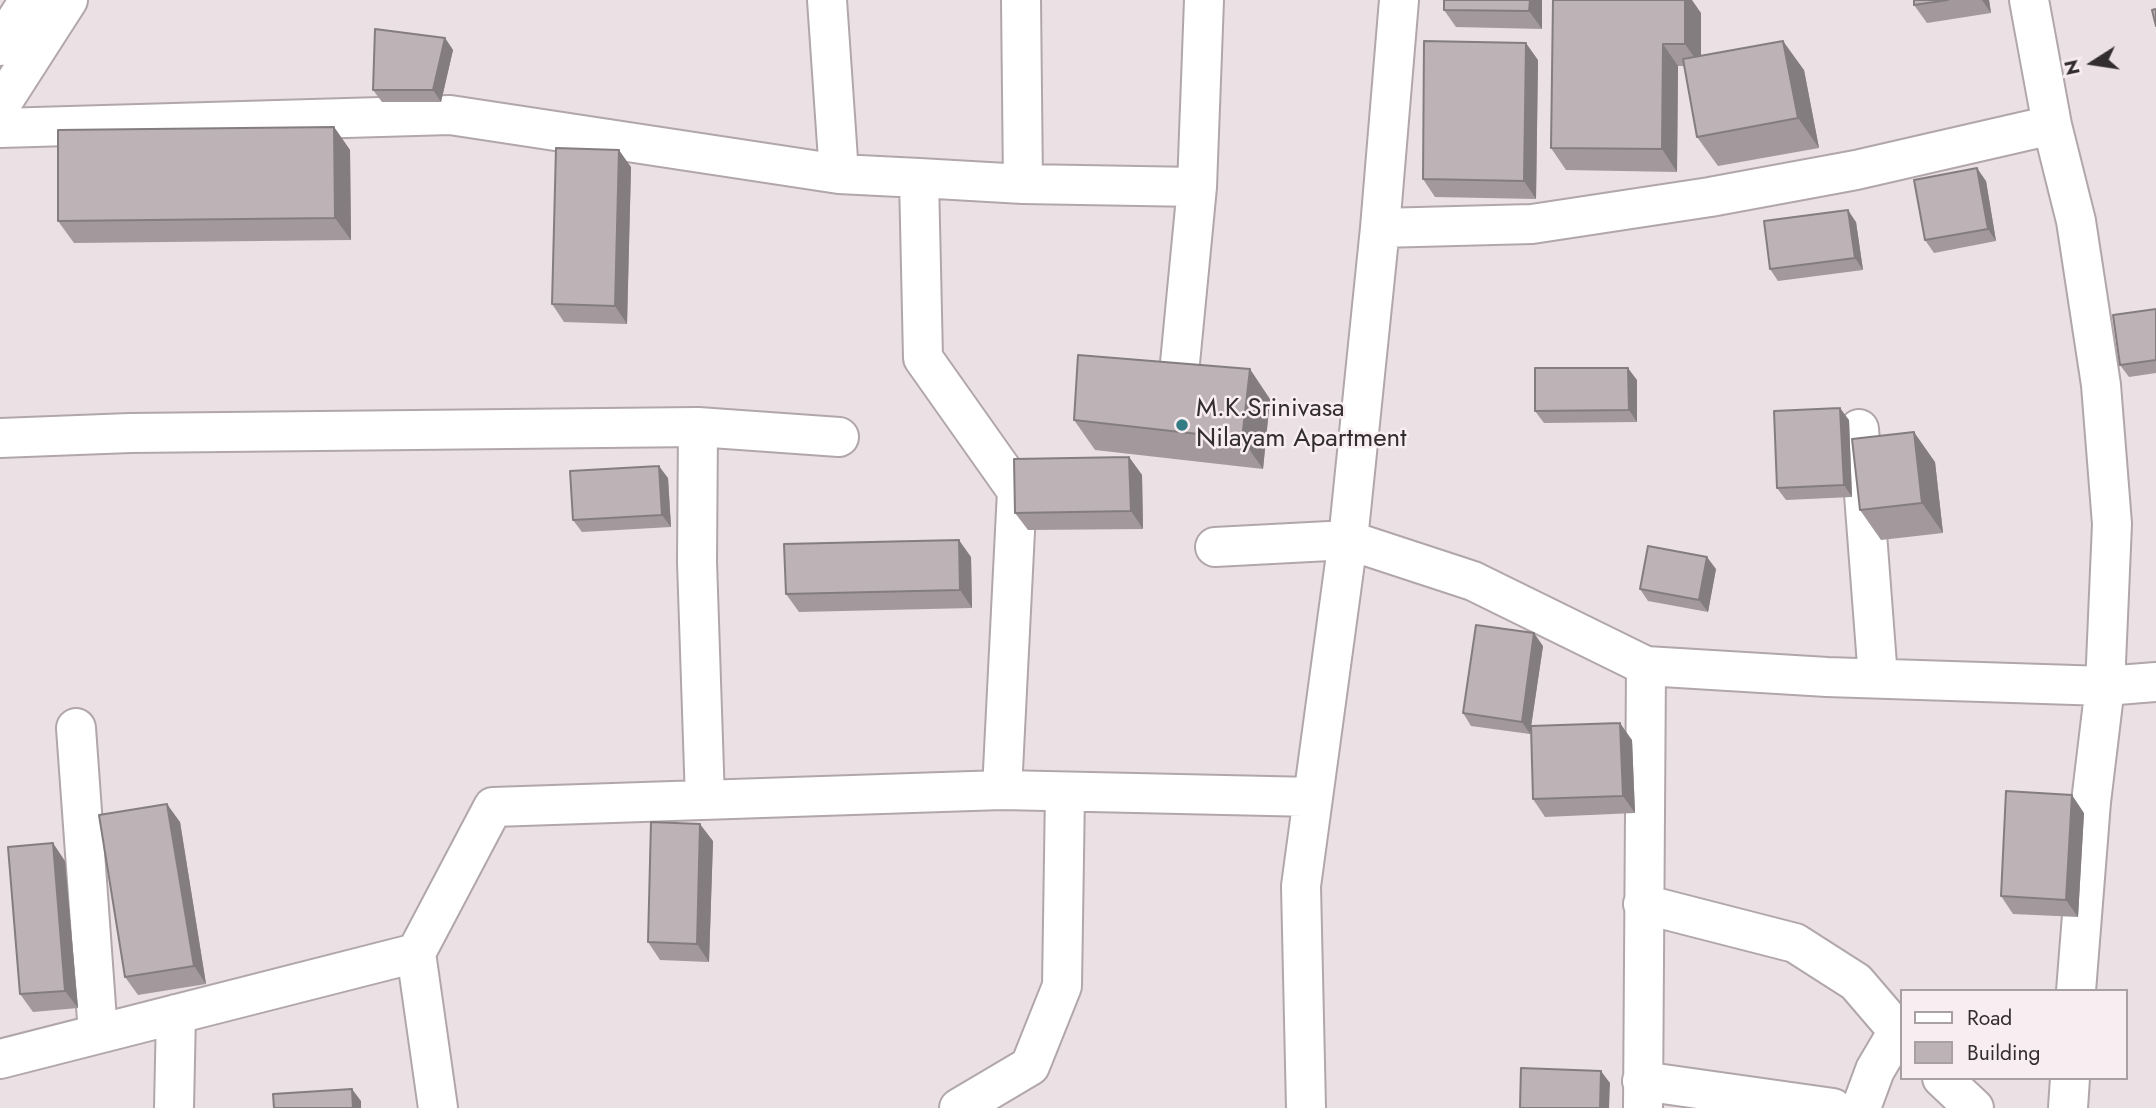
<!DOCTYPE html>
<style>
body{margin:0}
#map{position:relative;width:2156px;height:1108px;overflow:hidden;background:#ebe0e3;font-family:Jost,sans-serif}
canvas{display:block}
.legend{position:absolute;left:1900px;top:989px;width:228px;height:91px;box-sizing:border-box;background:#f8edf1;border:2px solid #a9a0a3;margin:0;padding:9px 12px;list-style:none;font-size:21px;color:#322d2f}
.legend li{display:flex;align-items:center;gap:14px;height:35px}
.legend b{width:35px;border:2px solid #a9a0a3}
.north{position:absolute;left:2058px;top:28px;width:70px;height:70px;-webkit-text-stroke:5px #f8edf1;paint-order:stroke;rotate:258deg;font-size:19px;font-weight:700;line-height:28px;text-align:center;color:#322d2f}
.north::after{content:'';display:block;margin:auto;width:24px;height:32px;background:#322d2f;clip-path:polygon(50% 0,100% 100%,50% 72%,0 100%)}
</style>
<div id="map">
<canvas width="2156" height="1108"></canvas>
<ul class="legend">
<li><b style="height:9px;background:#fff"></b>Road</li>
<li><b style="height:19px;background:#bdb2b6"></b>Building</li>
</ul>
<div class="north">N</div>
</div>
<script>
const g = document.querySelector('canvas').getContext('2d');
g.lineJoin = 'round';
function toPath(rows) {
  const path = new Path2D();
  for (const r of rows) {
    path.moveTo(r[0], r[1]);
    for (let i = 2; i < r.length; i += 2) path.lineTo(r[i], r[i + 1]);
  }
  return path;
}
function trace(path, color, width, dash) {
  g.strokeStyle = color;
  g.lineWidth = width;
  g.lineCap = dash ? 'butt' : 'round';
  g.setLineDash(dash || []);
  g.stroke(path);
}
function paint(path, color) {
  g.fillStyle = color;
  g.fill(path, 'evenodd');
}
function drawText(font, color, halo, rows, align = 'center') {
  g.font = font + ' Jost,sans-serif';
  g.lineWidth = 5;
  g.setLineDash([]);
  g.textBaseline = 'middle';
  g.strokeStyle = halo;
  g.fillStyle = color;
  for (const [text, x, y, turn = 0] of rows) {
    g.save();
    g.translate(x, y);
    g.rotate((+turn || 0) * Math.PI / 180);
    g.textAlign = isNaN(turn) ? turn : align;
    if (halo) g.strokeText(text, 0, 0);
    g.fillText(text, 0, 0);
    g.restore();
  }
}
const minor = toPath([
 [827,0,839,174],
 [2052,125,2076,221,2101,385,2112,524,2105,686,2091,802,2076,991],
 [0,128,450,115,839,174,919,178,923,358,1017,491,1002,790],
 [919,178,1023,184,1021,0],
 [1023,184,1197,187,1204,0],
 [1380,228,1532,224,1710,197,1856,170,2052,125,2029,0],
 [1180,363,1197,187],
 [698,427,839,437],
 [1859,429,1878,678],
 [0,438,130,433,698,427,697,562,705,800],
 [1215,547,1348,540,1473,581,1646,666,1827,677,2105,686,2156,682],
 [76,728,98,1034],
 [1643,904,1795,943,1856,982,1898,1031,1875,1070,1861,1108],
 [416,953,438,1108],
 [0,1059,416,953,493,807,1002,790,1313,797],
 [1942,1078,1974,1108],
 [1642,1081,1833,1108],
 [174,1108,176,1014],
 [959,1108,1030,1066,1062,986,1065,792],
 [1306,1108,1301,886,1348,540,1380,228,1399,0],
 [1643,1108,1646,666],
 [2068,1108,2070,1078]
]);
const secondary = toPath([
 [0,46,29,0],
 [0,106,68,0]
]);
const wall = toPath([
 [1542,0,1542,29,1456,27,1444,10],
 [1553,0,1701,13,1701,56,1804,70,1819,148,1718,166,1697,137,1684,66,1678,66,1677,172,1566,170,1551,148],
 [1914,0,1989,0,1991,13,1927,23,1914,5],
 [445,38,453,50,441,102,382,102,373,90],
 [1538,60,1536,199,1435,197,1423,179],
 [334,127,350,150,351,240,74,243,58,221],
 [631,167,627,324,564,322,552,304],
 [1986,181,1996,241,1934,253,1925,240],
 [1856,222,1863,270,1778,281,1770,269],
 [2156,309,2156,373,2129,377,2120,365],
 [1637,380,1637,422,1544,423,1535,411],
 [1270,399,1263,469,1095,450,1074,420],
 [1849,420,1852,497,1786,500,1777,488],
 [1129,457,1142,475,1143,529,1028,530,1015,513],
 [1935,462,1943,533,1881,540,1860,510],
 [668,478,671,527,582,532,573,520],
 [971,557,972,608,799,612,786,594],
 [1716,569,1708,612,1648,601,1640,589],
 [1543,646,1531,726,1632,740,1635,813,1545,817,1533,799,1531,730,1530,734,1471,726,1463,713],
 [2084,813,2078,917,2013,914,2001,896],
 [180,822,206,984,138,995,125,977],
 [713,841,709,962,660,960,648,942],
 [65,861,78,1008,33,1012,20,994]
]);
const shadedWall = toPath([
 [1530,0,1542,0,1542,29,1529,11],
 [1685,0,1692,0,1701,13,1701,67,1685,44],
 [1982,0,1989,0,1991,13],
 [445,38,453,50,441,102,433,90],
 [1783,41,1804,70,1819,148,1798,118],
 [1526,43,1538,60,1536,199,1524,181],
 [1663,44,1678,66,1677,172,1662,149],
 [334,127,350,150,351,240,335,218],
 [619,150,631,167,627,324,615,306],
 [1977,168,1986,181,1996,241,1988,229],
 [1848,210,1856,222,1863,270,1855,258],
 [1628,368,1637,380,1637,422,1629,410],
 [1250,369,1270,399,1263,469,1242,439],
 [1840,408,1849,420,1852,497,1844,485],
 [1914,432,1935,462,1943,533,1922,503],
 [1129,457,1142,475,1143,529,1131,511],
 [659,466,668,478,671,527,662,515],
 [959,540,971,557,972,608,960,590],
 [1707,557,1716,569,1708,612,1699,600],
 [1534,633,1543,646,1530,734,1522,722],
 [1620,723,1632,740,1635,813,1623,796],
 [2072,795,2084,813,2078,917,2066,900],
 [167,804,180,822,206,984,194,966],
 [700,824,713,841,709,962,697,944],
 [53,843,65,861,78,1008,65,991],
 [1601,1071,1610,1083,1609,1108,1600,1108],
 [352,1089,361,1101,361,1108,353,1108]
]);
const building = toPath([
 [1444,0,1530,0,1529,11,1444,10,1444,0],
 [1553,0,1685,0,1685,44,1663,44,1662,149,1551,148,1553,0],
 [1914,0,1948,0,1914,5,1914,0],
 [2156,9,2156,26,2152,10,2156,9],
 [375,29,445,38,433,90,373,90,375,29],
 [1424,41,1526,43,1524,181,1423,179,1424,41],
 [1783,41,1798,118,1697,137,1683,59,1783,41],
 [334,127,335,218,58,221,58,130,334,127],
 [556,148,619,150,615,306,552,304,556,148],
 [1977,168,1988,229,1925,240,1914,180,1977,168],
 [1848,210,1855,258,1770,269,1764,221,1848,210],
 [2156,309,2156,360,2120,365,2113,315,2156,309],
 [1078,355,1250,369,1242,439,1074,420,1078,355],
 [1535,368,1628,368,1629,410,1535,411,1535,368],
 [1840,408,1844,485,1777,488,1774,411,1840,408],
 [1914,432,1922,503,1860,510,1852,439,1914,432],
 [1129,457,1131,511,1015,513,1014,459,1129,457],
 [659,466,662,515,573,520,570,471,659,466],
 [959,540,960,590,786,594,784,544,959,540],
 [1648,546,1707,557,1699,600,1640,589,1648,546],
 [1476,625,1534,633,1522,722,1463,713,1476,625],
 [1620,723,1623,796,1533,799,1531,726,1620,723],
 [2006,791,2072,795,2066,900,2001,896,2006,791],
 [167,804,194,966,125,977,99,815,167,804],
 [651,822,700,824,697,944,648,942,651,822],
 [53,843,65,991,20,994,8,847,53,843],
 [1521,1068,1601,1071,1600,1108,1520,1108,1521,1068],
 [352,1089,353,1108,274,1108,273,1094,352,1089]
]);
const markers = [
 [1182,425,7,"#347c84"]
];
const poiNames = [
 ["M.K.Srinivasa",1196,410],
 ["Nilayam Apartment",1196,440]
];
trace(minor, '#b1a7aa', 42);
trace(secondary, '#b1a7aa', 42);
trace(minor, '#fff', 38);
trace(secondary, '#fff', 38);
paint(wall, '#a3999d');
paint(shadedWall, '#847d7f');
paint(building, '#bdb2b6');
trace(building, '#847d7f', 2);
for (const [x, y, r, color] of markers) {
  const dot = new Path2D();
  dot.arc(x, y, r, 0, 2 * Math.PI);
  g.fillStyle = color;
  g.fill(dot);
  trace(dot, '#f8edf1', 2.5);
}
drawText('26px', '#322d2f', '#f8edf1', poiNames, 'left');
</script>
